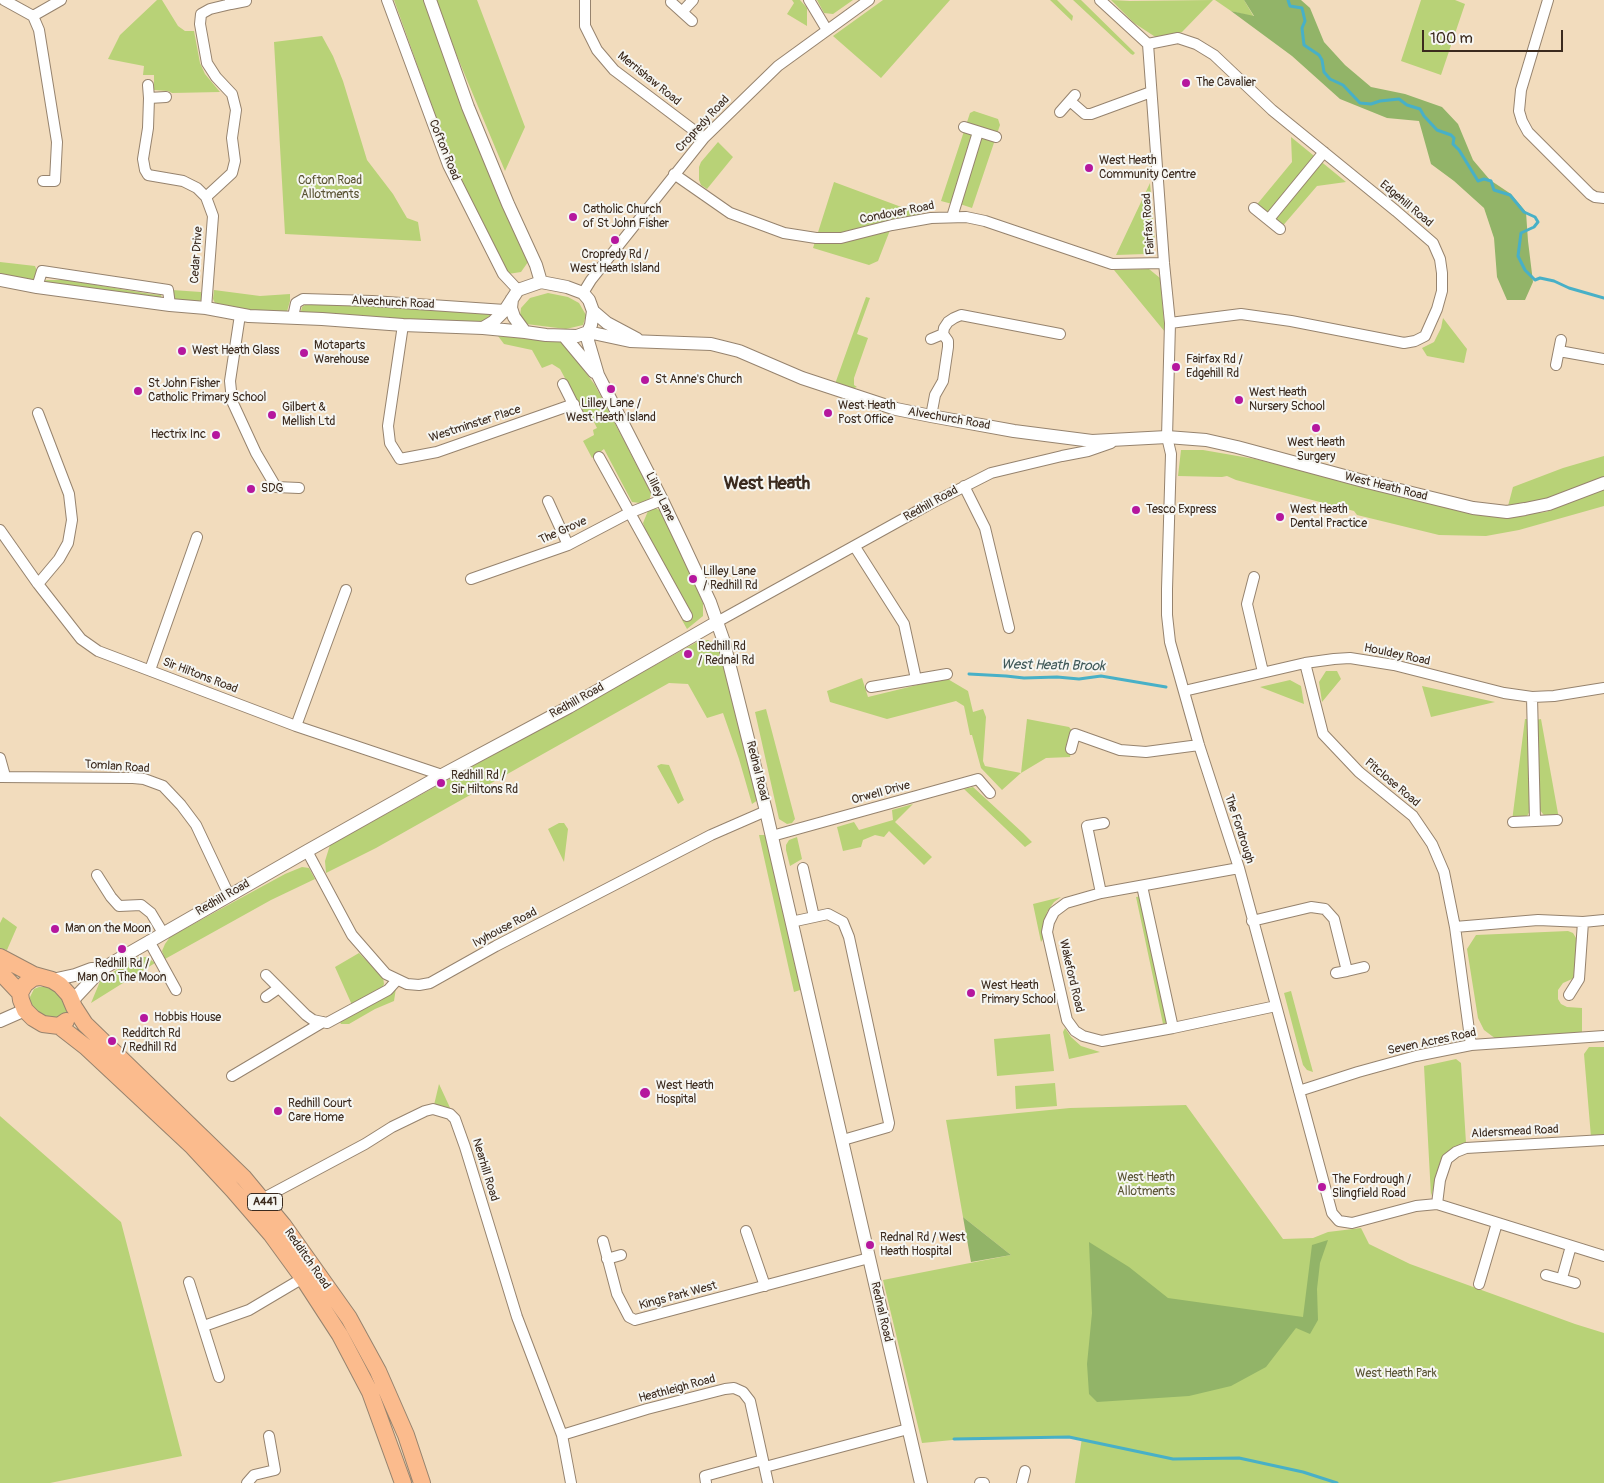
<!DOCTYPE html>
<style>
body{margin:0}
#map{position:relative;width:1604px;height:1483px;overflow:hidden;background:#f2dcbd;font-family:Pangolin,sans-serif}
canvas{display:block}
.scale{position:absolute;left:1422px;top:30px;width:141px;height:22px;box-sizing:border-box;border:2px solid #3b2a1e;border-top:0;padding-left:6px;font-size:15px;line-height:18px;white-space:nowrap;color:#3b2a1e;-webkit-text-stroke:4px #f6f6f2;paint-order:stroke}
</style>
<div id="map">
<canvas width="1604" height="1483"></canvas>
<div class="scale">100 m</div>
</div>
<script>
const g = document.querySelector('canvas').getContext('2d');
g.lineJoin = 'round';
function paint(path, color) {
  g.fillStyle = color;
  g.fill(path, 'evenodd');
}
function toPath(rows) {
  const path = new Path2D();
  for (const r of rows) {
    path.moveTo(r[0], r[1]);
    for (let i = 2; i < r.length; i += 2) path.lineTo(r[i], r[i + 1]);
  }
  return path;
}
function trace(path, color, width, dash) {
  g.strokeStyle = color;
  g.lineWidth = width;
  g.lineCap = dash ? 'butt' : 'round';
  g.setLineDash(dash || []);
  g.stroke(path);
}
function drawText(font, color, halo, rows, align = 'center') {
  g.font = font + ' Pangolin,sans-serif';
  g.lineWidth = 4;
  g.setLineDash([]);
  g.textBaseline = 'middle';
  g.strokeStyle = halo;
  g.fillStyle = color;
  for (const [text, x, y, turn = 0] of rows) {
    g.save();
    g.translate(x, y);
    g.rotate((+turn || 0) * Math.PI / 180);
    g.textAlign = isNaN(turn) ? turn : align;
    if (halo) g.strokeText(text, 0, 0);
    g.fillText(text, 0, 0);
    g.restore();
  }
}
const green = toPath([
 [157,0,162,0,178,26,185,31,194,31,200,63,205,74,220,92,172,93,168,91,154,90,154,75,143,75,144,66,108,59,120,35],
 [394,0,424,0,528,262,521,272,508,274,453,165],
 [436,0,477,0,525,127,505,171,452,44],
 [792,0,800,0,807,8,807,26,787,14,794,3],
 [817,0,853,0,833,14,824,13],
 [883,0,950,0,881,78,833,36],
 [1050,0,1057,0,1073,16,1072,21],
 [1073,0,1081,0,1135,53,1133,55,1131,54],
 [1111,0,1130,1,1213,0,1182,32,1157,38,1134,23],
 [1215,0,1244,0,1254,17,1231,11],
 [1421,0,1455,0,1465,4,1441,75,1401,61],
 [322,36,333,56,343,81,367,160,393,194,407,218,418,222,421,241,285,234,274,42],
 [974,111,998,119,1000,125,972,208,957,203,956,205,941,201,970,113],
 [1291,137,1346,182,1317,186,1280,229,1254,208,1292,162],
 [718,142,733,157,707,189,701,185,699,180,699,167,701,162],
 [834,182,931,218,892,225,878,261,869,265,813,248],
 [1150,183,1155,243,1145,254,1116,255],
 [0,262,35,266,37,271,35,281,0,277],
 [1149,269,1160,278,1165,332,1114,270],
 [47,280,66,280,151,294,161,295,162,299,44,283,43,281],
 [172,290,201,292,201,300,197,302,173,302],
 [214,290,260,296,290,294,290,301,286,315,255,312,215,303,213,299],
 [548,293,568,297,579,303,586,315,583,325,566,329,526,324,520,316,521,308,530,298],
 [866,297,870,298,857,334,868,338,854,378,854,385,857,387,851,389,835,384],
 [305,305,371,305,490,314,491,317,474,326,300,315,302,307],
 [1443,318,1467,349,1464,363,1427,356,1422,348,1434,342,1441,328],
 [498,336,563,342,595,385,647,485,651,494,649,501,640,503,632,502,604,449,592,458,583,441,594,435,593,430,597,428,591,416,585,415,560,369,552,364,542,368,532,350,504,344],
 [1181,450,1203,450,1255,459,1471,512,1506,516,1546,512,1604,489,1604,506,1519,530,1486,536,1439,535,1357,515,1354,511,1236,480,1227,476,1222,477,1178,476],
 [1604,456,1604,478,1548,501,1508,506,1513,487,1563,468],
 [654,508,663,511,703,603,703,616,687,629,682,620,691,616,649,540,643,523,648,511],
 [708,640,719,646,758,800,752,804,739,759,723,713,707,718,688,684,669,683,376,848,326,873,325,861,330,845,697,642],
 [1326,671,1337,671,1341,679,1322,702,1319,682],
 [862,678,868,697,946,678,968,691,973,712,983,709,986,717,983,761,985,766,1021,773,1027,719,1069,727,1075,734,1070,757,1046,758,1021,773,1002,790,981,768,972,735,970,735,964,706,956,701,887,719,830,702,827,691],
 [1290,680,1301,686,1304,704,1260,687],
 [1422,686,1495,702,1431,717],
 [766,709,795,819,792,823,787,824,779,819,755,712],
 [1525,719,1529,719,1531,809,1526,818,1512,821],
 [1541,719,1559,819,1546,818,1540,810,1536,720],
 [661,764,669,765,684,800,678,804,657,766],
 [973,787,1023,833,1032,842,1025,847,964,789],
 [913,804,895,822,932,857,924,865,889,831,884,837,875,835,863,840,861,847,843,851,837,827,854,822,859,830,893,820,892,810],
 [559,823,564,823,568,829,564,862,548,829],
 [759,835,768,835,802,986,800,990,794,992],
 [797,837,802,859,790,866,786,850,786,845,789,840],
 [302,867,309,868,315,879,271,900,165,959,162,951,165,944,170,937,239,899,285,874],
 [1143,896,1171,1022,1163,1024,1136,897],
 [1061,897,1054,902,1047,912,1044,925,1043,939,1041,942,1033,904],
 [3,917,17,927,7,950,0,948,0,923],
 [1568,931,1573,933,1579,943,1577,973,1572,979,1563,983,1558,990,1558,999,1561,1004,1567,1007,1582,1008,1582,1033,1496,1039,1484,1030,1478,1018,1467,949,1476,935],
 [359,953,383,977,384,984,382,989,352,1005,335,967],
 [139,957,147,957,155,963,91,1003,101,979],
 [39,987,48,987,58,994,65,1002,67,1013,61,1018,54,1020,39,1015,32,1008,29,999,34,989],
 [396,988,394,1001,375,1009,349,1024,341,1024,340,1022],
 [1291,991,1302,1032,1313,1072,1307,1070,1303,1065,1284,993],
 [1065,1028,1071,1037,1081,1046,1100,1052,1069,1059,1063,1032],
 [1050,1034,1054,1071,997,1076,994,1039],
 [1589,1047,1604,1047,1604,1137,1591,1137,1584,1054],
 [1456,1059,1461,1063,1466,1143,1452,1151,1440,1168,1431,1196,1424,1066],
 [1055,1083,1057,1106,1016,1109,1015,1086],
 [439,1084,452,1112,434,1105],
 [1186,1105,1283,1239,1313,1238,1328,1232,1361,1228,1369,1244,1410,1264,1575,1324,1604,1333,1604,1483,1075,1483,1082,1438,983,1437,922,1443,883,1280,1011,1255,963,1217,946,1120,1070,1108],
 [0,1116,121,1222,182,1456,50,1483,0,1483]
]);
const forest = toPath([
 [1244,0,1301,0,1310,8,1324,42,1345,65,1371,87,1405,94,1442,107,1458,124,1473,160,1490,180,1511,194,1526,212,1528,241,1533,282,1525,300,1507,300,1497,277,1494,238,1484,208,1454,181,1431,164,1419,121,1387,118,1340,99,1292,56,1231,11,1254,16],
 [963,1217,1011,1255,971,1262],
 [1328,1240,1320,1263,1317,1289,1318,1320,1310,1334,1296,1328,1266,1367,1231,1386,1189,1396,1097,1402,1089,1394,1087,1364,1092,1313,1089,1242,1129,1267,1168,1298,1303,1317,1312,1245]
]);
const stream = toPath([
 [1288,0,1290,6,1302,8,1305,21,1302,28,1304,45,1319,55,1322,60,1324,72,1330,79,1343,85,1360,103,1371,104,1380,101,1399,99,1407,105,1420,109,1424,116,1437,130,1451,135,1454,138,1453,144,1459,150,1478,181,1484,179,1491,181,1494,190,1510,195,1524,212,1535,217,1538,222,1534,227,1521,233,1518,256,1525,270,1535,280,1540,278,1554,281,1569,288,1604,298],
 [969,674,1006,676,1024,678,1057,677,1079,679,1101,676,1166,687],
 [954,1439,1069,1437,1173,1459,1239,1458,1303,1472,1337,1483]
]);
const minor = toPath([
 [4,0,33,16,61,0],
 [387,0,448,165,503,274,518,290],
 [585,0,585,26,597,50,614,70,704,138],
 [809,0,827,30],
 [1100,0,1148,44,1164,263,1170,323,1167,437,1171,454,1167,589,1167,615,1170,642,1199,745,1239,868,1332,1213,1339,1221,1352,1223,1416,1206,1437,1204,1604,1256],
 [1548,0,1521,90,1519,111,1522,121,1528,132,1590,194,1595,197,1604,198],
 [671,2,692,21],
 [231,4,246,1],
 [682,12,693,0],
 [33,16,39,30,57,142,55,181,43,181],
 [1148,44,1178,38,1196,44,1214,55,1272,110,1396,211,1433,243,1440,259,1442,273,1442,291,1437,309,1425,336,1415,341,1404,343,1291,321,1241,314,1170,323],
 [148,85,149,98],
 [166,97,149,98,148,128,143,159,145,170,148,175,183,181,197,188,206,197,213,216,206,308],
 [1070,101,1085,114,1091,114,1151,92],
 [1060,112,1075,95],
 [964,127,996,137],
 [674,174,730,213,784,233,816,238,841,238,892,225,931,218,966,217,985,221,1112,264,1164,263],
 [206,197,232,173,235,161,232,138,236,110,232,94,216,77,207,63,200,24,201,14,210,9,231,4,230,0],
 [1254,208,1280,229],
 [952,217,978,132],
 [1269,219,1324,152],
 [37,287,42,271,168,290,170,305],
 [583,293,591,280,704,138,778,66,869,0],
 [240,315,230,381,232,401,256,453,276,487,299,488],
 [293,317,296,303,303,299,372,301,505,310],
 [403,325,388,426,390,443,400,459,437,452,574,404],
 [931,339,943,334],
 [1559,351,1604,359],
 [1556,365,1561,340],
 [563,384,578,414],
 [931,416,935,395,943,381,948,347,948,341,943,334,944,328,948,322,954,318,961,315,1060,334],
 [599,457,687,616],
 [964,486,985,528,1009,628],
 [548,501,568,545],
 [0,530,38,584,81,639,98,651,296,726,442,775],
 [855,547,904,624,916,679],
 [1254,577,1247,604,1263,672],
 [471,579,568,545,629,513,662,500],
 [38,584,59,559,68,543,72,520,69,494,38,413],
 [717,622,930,504,991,473,1062,456,1088,451,1111,443],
 [1305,663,1323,734,1359,772,1413,816,1432,844,1444,872,1455,927,1471,1045],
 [150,670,197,537],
 [871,687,947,674],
 [1184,691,1305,663,1334,659,1350,658,1394,665,1504,693,1532,697,1554,696,1604,688],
 [1532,697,1535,821],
 [296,726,346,590],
 [1071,749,1075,734,1120,750,1146,752,1199,745],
 [0,758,5,776],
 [0,777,133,778,144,779,163,786,181,805,196,825,229,895],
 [1513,822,1557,820],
 [772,836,978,779,990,793],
 [307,851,352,935,386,974,407,984,419,985,430,983,496,946,711,835,766,811],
 [803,868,814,917],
 [1239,868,1101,893,1066,903,1054,912,1049,922,1047,932,1067,1020,1075,1031,1083,1036,1102,1041,1173,1028,1276,1006],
 [97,875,111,897,119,906,141,905,151,913,163,933],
 [1142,886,1173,1028],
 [1101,893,1087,826,1104,823],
 [1252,921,1311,907,1325,909,1334,919,1347,971,1336,973],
 [791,922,828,914,843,922,849,937,889,1123,888,1127,843,1140],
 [1455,927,1538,920,1583,922,1604,920],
 [149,941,176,990],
 [1347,971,1364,967],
 [266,975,279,988,266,997],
 [279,988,306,1015,313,1020,327,1023,388,990,397,980],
 [1569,995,1579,979,1583,922],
 [232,1076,323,1022],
 [1299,1091,1358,1072,1416,1056,1471,1045,1604,1036],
 [262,1199,365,1144,392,1127,425,1111,433,1109,450,1114,455,1119,465,1147,517,1317,562,1435],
 [1437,1204,1440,1180,1447,1159,1456,1152,1466,1148,1604,1140],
 [746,1231,765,1286],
 [603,1241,617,1294,629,1317,635,1320,869,1258],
 [607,1259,621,1255],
 [1546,1275,1575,1283],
 [1562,1278,1571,1246],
 [189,1282,219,1377],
 [1479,1284,1497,1223],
 [204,1326,249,1310,303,1278],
 [765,1467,908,1429],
 [247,1483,254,1475,275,1470,269,1436],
 [571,1483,562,1435,647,1409,725,1389,734,1388,743,1392,750,1401,768,1483],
 [706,1483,705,1476,763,1460],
 [980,1483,984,1483],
 [1022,1483,1025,1471]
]);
const tertiary = toPath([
 [430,0,468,107,508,204,536,265,541,282],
 [0,280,37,287,170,305,206,308,249,316,322,319,403,325,483,328,525,332],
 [593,311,607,323,637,339],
 [483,328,493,322,505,310,518,290,541,282,567,287,583,293,589,300,593,311,591,325,588,332,577,336,546,335,525,332,514,317,511,308,512,299],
 [588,332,630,341,711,344,739,351,802,378,896,409,931,416,1014,431,1092,441,1167,437,1206,440,1237,447,1367,482,1473,508,1507,512,1525,509,1549,504,1604,483],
 [586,334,598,375,662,500,683,544,710,602,723,639,766,811,921,1483],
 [564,336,594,372],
 [52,980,75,975,91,969,102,969],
 [72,1001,102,969,119,959,307,851,442,775,569,707,717,622],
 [0,1021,25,1010]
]);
const trunk = toPath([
 [0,957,34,975,52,980,60,985,69,995,74,1007,85,1024,244,1178,283,1225,349,1318,378,1371,406,1435,422,1483],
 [0,972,20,993],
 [39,977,33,978,25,984,20,993,21,1000,25,1010,33,1018,43,1024,59,1026,66,1021],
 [59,1026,86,1047,193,1147,233,1190,271,1234,303,1278,340,1335,370,1392,403,1483]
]);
const markers = [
 [1186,83,5,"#b5179e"],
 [1089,168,5,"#b5179e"],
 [573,217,5,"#b5179e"],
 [615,240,5,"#b5179e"],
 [182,351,5,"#b5179e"],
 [304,353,5,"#b5179e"],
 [1176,367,5,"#b5179e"],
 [645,380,5,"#b5179e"],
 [611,389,5,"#b5179e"],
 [138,391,5,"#b5179e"],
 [1239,400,5,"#b5179e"],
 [828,413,5,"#b5179e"],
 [272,415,5,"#b5179e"],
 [1316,428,5,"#b5179e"],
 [216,435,5,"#b5179e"],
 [251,489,5,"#b5179e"],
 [1136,510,5,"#b5179e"],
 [1280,517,5,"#b5179e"],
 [693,579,5,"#b5179e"],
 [688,654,5,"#b5179e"],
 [441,783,5,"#b5179e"],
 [55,929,5,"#b5179e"],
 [122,949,5,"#b5179e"],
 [971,993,5,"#b5179e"],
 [144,1018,5,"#b5179e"],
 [112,1041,5,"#b5179e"],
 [645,1093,6,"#b5179e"],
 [278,1111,5,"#b5179e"],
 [1322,1187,5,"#b5179e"],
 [870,1245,5,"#b5179e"]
];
const shields = [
 [265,1202,35]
];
const shieldNames = [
 ["A441",265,1202]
];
const streetNames = [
 ["Merrishaw Road",649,79,39],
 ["Cropredy Road",703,124,-47],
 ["Cofton Road",444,150,68],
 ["Edgehill Road",1406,204,40],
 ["Condover Road",897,213,-11],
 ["Fairfax Road",1149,224,-94],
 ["Cedar Drive",197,255,-86],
 ["Alvechurch Road",393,303,3],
 ["Alvechurch Road",949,419,10],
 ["Westminster Place",475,424,-18],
 ["West Heath Road",1386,487,14],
 ["Lilley Lane",660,497,64],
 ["Redhill Road",931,504,-29],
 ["The Grove",563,531,-24],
 ["Houldey Road",1397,655,12],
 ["Sir Hiltons Road",200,676,21],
 ["Redhill Road",577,701,-29],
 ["Tomlan Road",117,767,4],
 ["Rednal Road",757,771,76],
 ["Pitclose Road",1392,783,40],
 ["Orwell Drive",881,793,-15],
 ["The Fordrough",1239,829,72],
 ["Redhill Road",223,898,-30],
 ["Ivyhouse Road",505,928,-28],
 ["Wakeford Road",1071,976,77],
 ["Seven Acres Road",1432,1042,-12],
 ["Aldersmead Road",1515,1132,-3],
 ["Nearhill Road",485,1170,73],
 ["Redditch Road",307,1259,55],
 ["Kings Park West",678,1296,-15],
 ["Rednal Road",881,1312,77],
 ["Heathleigh Road",677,1389,-15]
];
const poiNames = [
 ["The Cavalier",1196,83],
 ["West Heath",1099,161],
 ["Community Centre",1099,175],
 ["Catholic Church",583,210],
 ["of St John Fisher",583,224],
 ["Cropredy Rd /",615,255,"center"],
 ["West Heath Island",615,269,"center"],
 ["Motaparts",314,346],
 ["Warehouse",314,360],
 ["West Heath Glass",192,351],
 ["Fairfax Rd /",1186,360],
 ["Edgehill Rd",1186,374],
 ["St Anne's Church",655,380],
 ["St John Fisher",148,384],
 ["Catholic Primary School",148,398],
 ["West Heath",1249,393],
 ["Nursery School",1249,407],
 ["Lilley Lane /",611,404,"center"],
 ["West Heath Island",611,418,"center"],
 ["West Heath",838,406],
 ["Post Office",838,420],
 ["Gilbert &",282,408],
 ["Mellish Ltd",282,422],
 ["Hectrix Inc",206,435,"right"],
 ["West Heath",1316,443,"center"],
 ["Surgery",1316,457,"center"],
 ["SDG",261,489],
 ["Tesco Express",1146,510],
 ["West Heath",1290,510],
 ["Dental Practice",1290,524],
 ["Lilley Lane",703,572],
 ["/ Redhill Rd",703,586],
 ["Redhill Rd",698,647],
 ["/ Rednal Rd",698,661],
 ["Redhill Rd /",451,776],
 ["Sir Hiltons Rd",451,790],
 ["Man on the Moon",65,929],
 ["Redhill Rd /",122,964,"center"],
 ["Man On The Moon",122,978,"center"],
 ["West Heath",981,986],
 ["Primary School",981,1000],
 ["Hobbis House",154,1018],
 ["Redditch Rd",122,1034],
 ["/ Redhill Rd",122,1048],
 ["West Heath",656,1086],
 ["Hospital",656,1100],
 ["Redhill Court",288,1104],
 ["Care Home",288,1118],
 ["The Fordrough /",1332,1180],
 ["Slingfield Road",1332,1194],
 ["Rednal Rd / West",880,1238],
 ["Heath Hospital",880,1252]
];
const parkNames = [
 ["Cofton Road",330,181],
 ["Allotments",330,195],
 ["West Heath",1146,1178],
 ["Allotments",1146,1192],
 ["West Heath Park",1396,1374]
];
const waterNames = [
 ["West Heath Brook",1053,666,1]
];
const districtNames = [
 ["West Heath",767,484]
];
paint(green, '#b8d277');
paint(forest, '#92b468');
trace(stream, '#48b0c7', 3);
trace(minor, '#96836e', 12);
trace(tertiary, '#96836e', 14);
trace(trunk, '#96836e', 18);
trace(minor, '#fff', 10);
trace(tertiary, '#fff', 12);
trace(trunk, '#fbbb8d', 16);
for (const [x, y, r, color] of markers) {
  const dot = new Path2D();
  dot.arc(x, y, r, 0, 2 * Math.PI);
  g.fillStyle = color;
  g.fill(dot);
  trace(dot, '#f6f6f2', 2);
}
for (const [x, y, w] of shields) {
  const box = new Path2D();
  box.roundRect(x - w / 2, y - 8.5, w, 17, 4);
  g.fillStyle = '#f6f6f2';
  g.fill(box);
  trace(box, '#3b2a1e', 1);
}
drawText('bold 11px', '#3b2a1e', null, shieldNames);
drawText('12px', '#3b2a1e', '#f6f6f2', streetNames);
drawText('12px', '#3b2a1e', '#f6f6f2', poiNames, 'left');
drawText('12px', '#5a5434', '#f6f6f2', parkNames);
drawText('italic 14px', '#405959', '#f6f6f2', waterNames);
drawText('bold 18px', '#3b2a1e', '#f6f6f2', districtNames);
</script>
